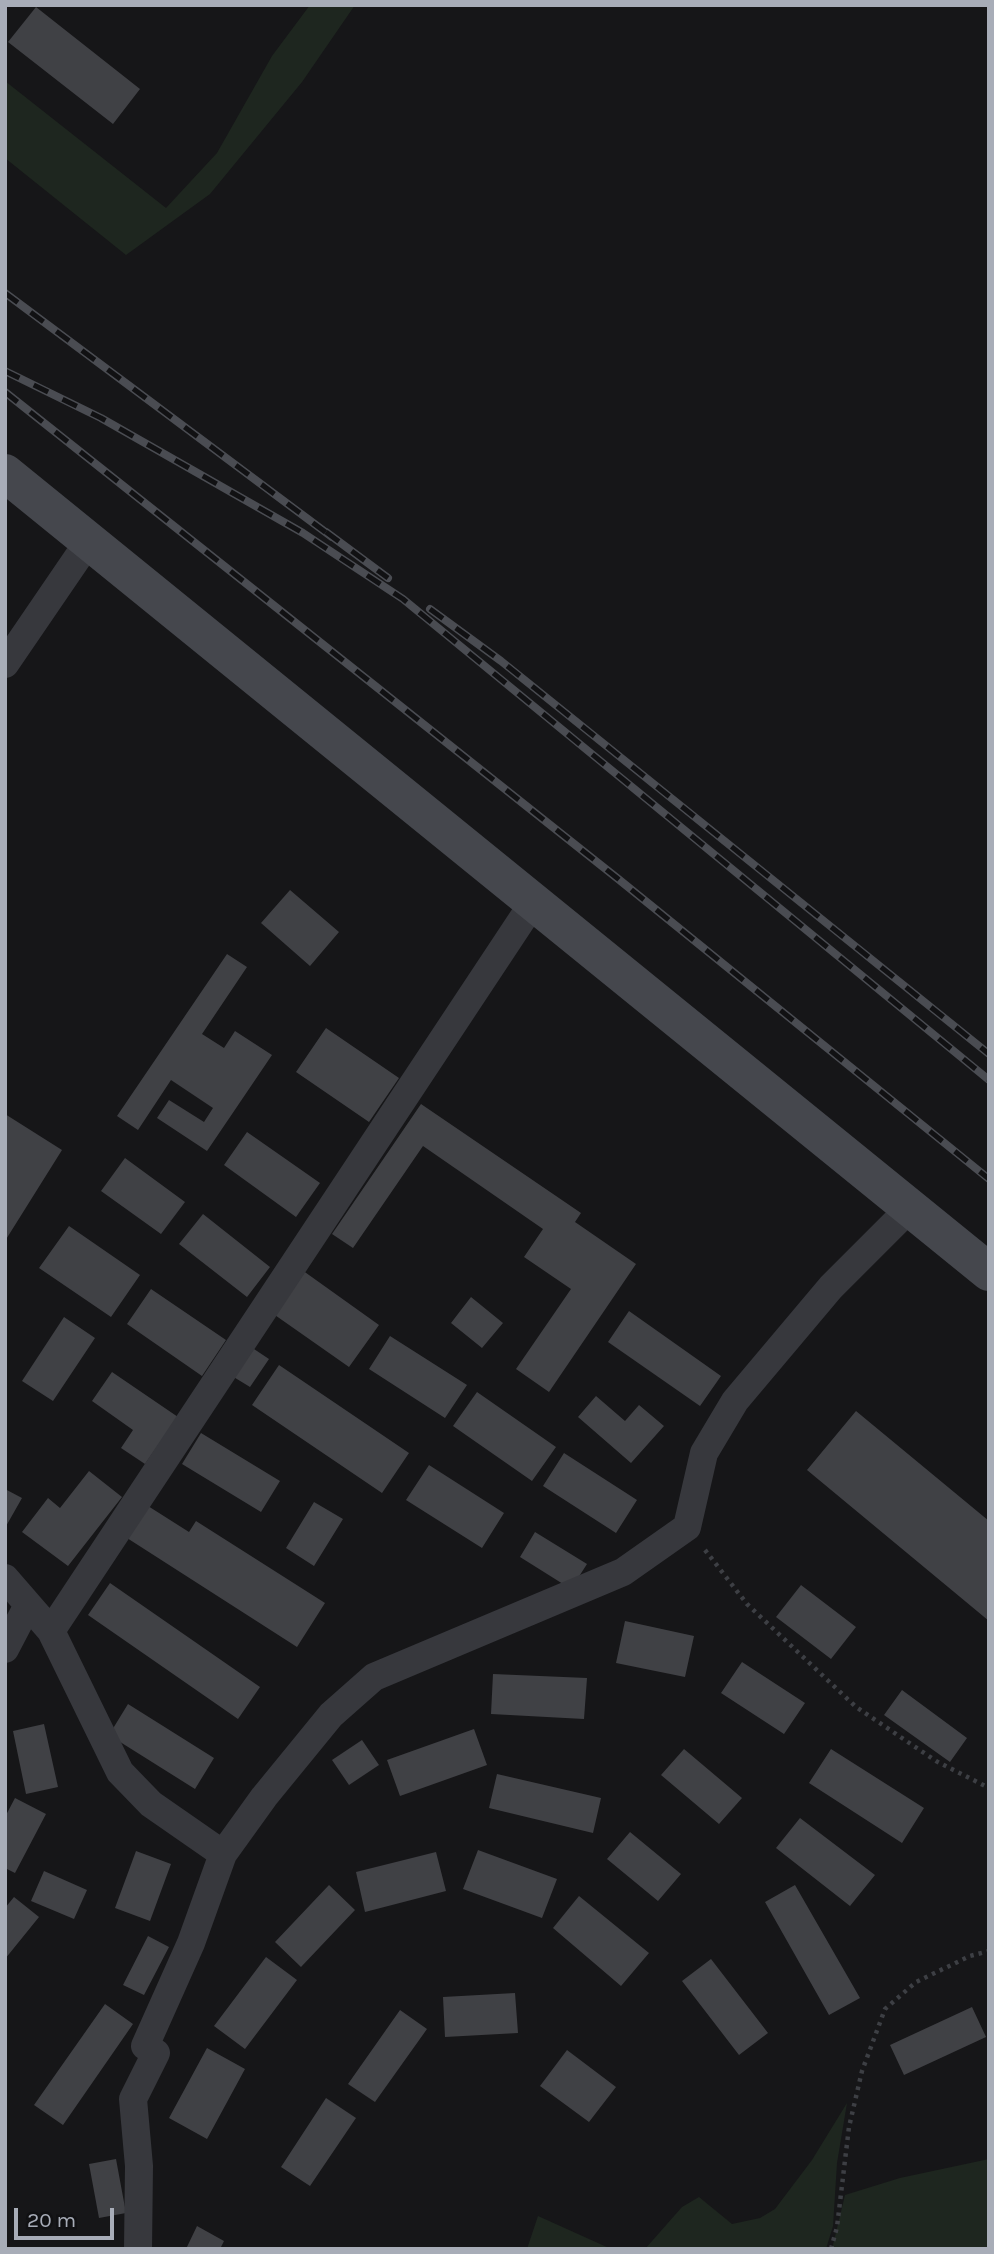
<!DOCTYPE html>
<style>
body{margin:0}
#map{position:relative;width:994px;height:2254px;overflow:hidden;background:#161618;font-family:Karla,sans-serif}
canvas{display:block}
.frame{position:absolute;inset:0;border:7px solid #a8adb8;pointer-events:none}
.scale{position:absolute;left:14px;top:2208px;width:100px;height:32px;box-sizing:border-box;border:4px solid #a8adb8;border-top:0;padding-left:9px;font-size:21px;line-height:24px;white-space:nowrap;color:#a8adb8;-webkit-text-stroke:5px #111113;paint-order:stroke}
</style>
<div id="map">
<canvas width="994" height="2254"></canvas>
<div class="frame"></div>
<div class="scale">20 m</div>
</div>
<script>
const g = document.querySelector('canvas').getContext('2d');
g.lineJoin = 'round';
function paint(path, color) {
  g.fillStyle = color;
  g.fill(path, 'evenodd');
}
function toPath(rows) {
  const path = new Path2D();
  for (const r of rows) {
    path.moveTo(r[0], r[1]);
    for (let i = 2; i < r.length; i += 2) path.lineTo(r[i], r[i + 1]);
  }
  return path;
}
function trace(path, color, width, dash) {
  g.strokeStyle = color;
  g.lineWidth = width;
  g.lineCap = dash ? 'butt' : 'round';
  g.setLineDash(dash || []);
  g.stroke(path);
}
const green = toPath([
 [310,5,355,5,302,82,210,194,126,255,5,158,5,81,166,208,217,153,272,56],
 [847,2103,837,2163,833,2226,826,2249,645,2249,682,2207,699,2197,732,2224,760,2218,775,2209,812,2160],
 [989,2159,989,2249,832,2249,845,2195,900,2178],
 [538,2216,609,2248,625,2249,527,2249]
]);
const building = toPath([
 [36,7,140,89,113,124,8,42],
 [290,890,339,932,310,966,261,923],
 [227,954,247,967,202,1034,224,1048,235,1031,272,1055,207,1151,157,1118,169,1100,204,1122,213,1108,171,1080,138,1130,117,1116],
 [326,1028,399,1078,369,1122,296,1072],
 [421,1104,581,1213,575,1222,636,1264,549,1392,516,1369,571,1289,524,1257,543,1229,423,1146,353,1248,332,1234],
 [5,1114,62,1150,5,1241],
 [247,1132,320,1183,296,1217,224,1165],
 [125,1158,185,1202,161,1234,101,1191],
 [203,1214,270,1267,247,1297,179,1244],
 [69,1226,140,1275,111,1317,39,1268],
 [302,1270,379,1325,349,1367,272,1313],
 [151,1289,226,1340,202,1376,127,1324],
 [471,1297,503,1323,482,1348,451,1323],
 [629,1311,721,1376,700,1406,608,1342],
 [64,1317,95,1338,53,1401,22,1381],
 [390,1336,467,1385,445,1418,369,1369],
 [251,1347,269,1359,250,1387,232,1376],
 [279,1365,409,1453,382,1493,252,1405],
 [112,1372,178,1417,145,1464,121,1448,133,1430,92,1401],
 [477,1392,556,1447,532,1481,453,1426],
 [596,1396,625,1421,639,1405,664,1426,631,1463,578,1417],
 [856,1411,989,1521,989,1621,807,1470],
 [201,1433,280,1481,261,1512,182,1464],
 [564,1453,637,1500,616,1533,543,1486],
 [429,1465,504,1513,482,1548,406,1500],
 [89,1471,122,1497,68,1566,22,1532,48,1498,60,1508],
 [5,1489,22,1498,5,1528],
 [314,1502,343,1519,314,1566,286,1548],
 [148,1506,189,1532,196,1521,325,1603,297,1647,127,1538],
 [535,1532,587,1564,571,1589,520,1557],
 [110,1583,260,1687,238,1719,88,1615],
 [801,1585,856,1627,831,1659,776,1617],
 [625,1621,694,1636,685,1677,616,1663],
 [742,1662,805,1703,784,1734,721,1693],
 [493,1674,587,1678,584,1719,491,1714],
 [902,1690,967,1738,950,1762,884,1715],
 [128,1704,214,1758,195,1789,109,1735],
 [44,1724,58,1787,26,1794,13,1731],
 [474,1729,487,1765,400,1796,387,1760],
 [362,1740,379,1765,349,1785,332,1760],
 [684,1749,742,1798,719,1824,661,1775],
 [831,1749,924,1808,902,1843,809,1783],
 [497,1774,601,1798,593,1833,489,1808],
 [15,1798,46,1814,15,1873,5,1868,5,1817],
 [800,1818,875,1875,850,1906,776,1848],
 [630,1832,681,1874,658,1901,607,1859],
 [478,1850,557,1879,542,1918,463,1889],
 [136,1851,171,1864,150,1921,115,1908],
 [436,1852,446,1891,365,1912,356,1872],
 [44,1871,87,1890,74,1919,31,1901],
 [329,1885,355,1910,301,1967,275,1942],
 [795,1885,860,1998,829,2015,765,1902],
 [579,1896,649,1953,621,1986,553,1928],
 [14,1897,39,1917,5,1959,5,1908],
 [148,1936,169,1947,144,1995,123,1985],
 [266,1957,297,1980,245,2049,214,2026],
 [711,1959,768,2033,739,2055,682,1981],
 [515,1993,518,2033,445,2037,443,1997],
 [105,2004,133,2024,63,2125,34,2105],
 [972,2007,986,2037,904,2075,890,2045],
 [400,2010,427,2029,375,2102,348,2084],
 [207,2048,245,2069,207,2139,169,2118],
 [567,2050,616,2087,589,2122,540,2086],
 [326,2098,356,2118,310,2186,281,2167],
 [116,2159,126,2213,99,2218,89,2164],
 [197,2226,224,2241,220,2249,186,2249]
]);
const path = toPath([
 [705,1550,747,1604,856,1707,936,1761,989,1788],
 [831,2249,837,2227,849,2127,862,2071,885,2009,916,1982,970,1956,989,1951]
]);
const minor = toPath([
 [5,664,89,541],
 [5,1578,51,1631,120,1772,151,1804,223,1854],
 [51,1631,533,903],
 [5,1649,28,1605],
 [138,2249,139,2166,133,2099,156,2053,145,2046,191,1943,223,1854,264,1797,331,1715,374,1677,623,1572,687,1527,704,1453,735,1401,831,1287,910,1208]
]);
const secondary = toPath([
 [5,473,989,1272]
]);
const rail = toPath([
 [5,293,332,537],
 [5,371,101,418,303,533,403,599,989,1080],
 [5,392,617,878,989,1179],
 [326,532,388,578],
 [430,609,501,661,989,1054]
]);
paint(green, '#1e261f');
paint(building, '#404145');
trace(path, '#3d3f44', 4.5, [3.5, 5]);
trace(minor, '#37383d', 28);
trace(secondary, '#45474d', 38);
trace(rail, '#4a4c52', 8);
trace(rail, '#111113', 5, [16]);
</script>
